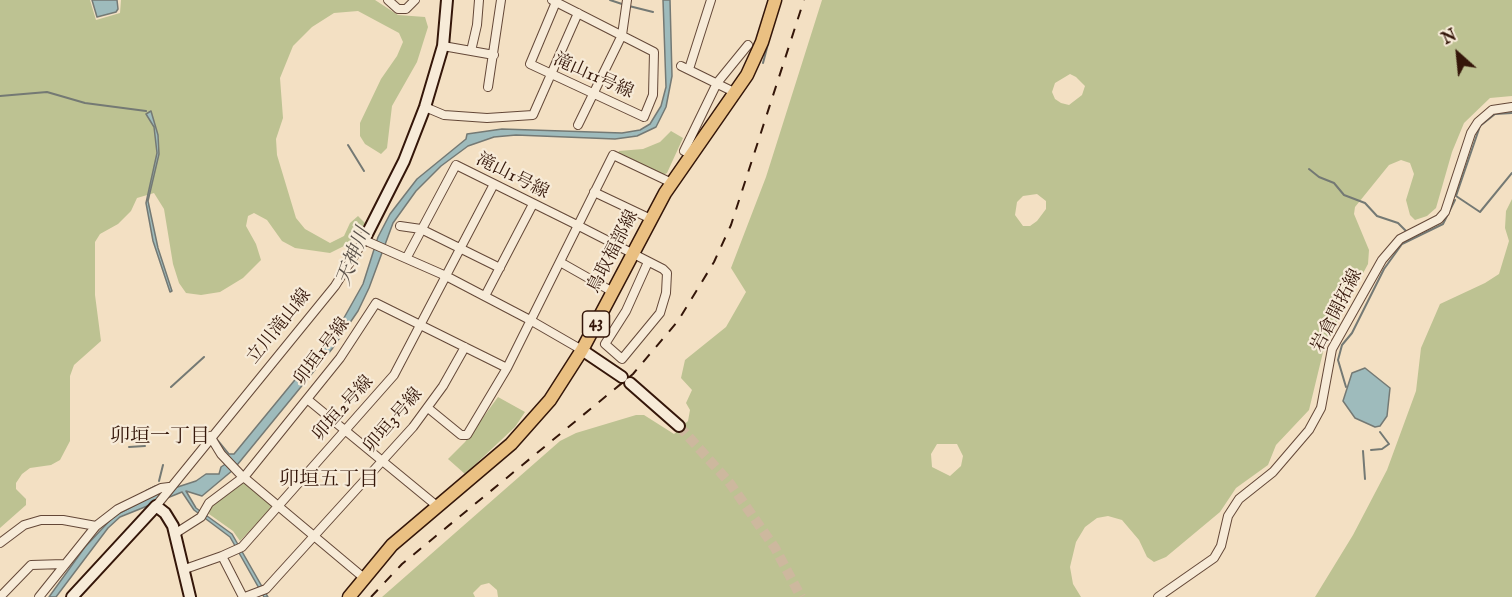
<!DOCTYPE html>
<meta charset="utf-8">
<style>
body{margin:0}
#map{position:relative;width:1512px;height:597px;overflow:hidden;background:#f3e0c3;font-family:"IM FELL English",serif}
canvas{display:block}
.north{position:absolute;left:1428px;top:24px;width:60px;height:60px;-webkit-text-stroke:4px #f7ebd8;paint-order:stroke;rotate:333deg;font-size:16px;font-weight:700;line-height:24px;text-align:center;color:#341609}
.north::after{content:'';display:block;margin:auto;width:21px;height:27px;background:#341609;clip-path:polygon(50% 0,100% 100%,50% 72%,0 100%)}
</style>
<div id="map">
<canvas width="1512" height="597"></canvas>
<div class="north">N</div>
</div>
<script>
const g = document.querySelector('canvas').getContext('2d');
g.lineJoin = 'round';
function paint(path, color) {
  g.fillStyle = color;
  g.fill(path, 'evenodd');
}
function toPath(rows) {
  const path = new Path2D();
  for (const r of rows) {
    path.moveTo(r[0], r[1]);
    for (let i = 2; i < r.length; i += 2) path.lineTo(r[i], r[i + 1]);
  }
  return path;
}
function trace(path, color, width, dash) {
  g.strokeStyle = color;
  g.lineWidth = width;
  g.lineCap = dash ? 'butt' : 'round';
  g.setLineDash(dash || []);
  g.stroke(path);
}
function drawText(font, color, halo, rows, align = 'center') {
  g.font = font + ' "IM FELL English","Noto Serif JP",serif';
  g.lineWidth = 4.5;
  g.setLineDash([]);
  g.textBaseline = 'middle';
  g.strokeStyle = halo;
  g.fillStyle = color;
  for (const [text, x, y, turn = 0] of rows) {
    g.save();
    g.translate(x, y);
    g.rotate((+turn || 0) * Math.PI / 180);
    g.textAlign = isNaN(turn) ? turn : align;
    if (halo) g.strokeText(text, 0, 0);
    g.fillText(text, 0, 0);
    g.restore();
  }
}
const green = toPath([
 [0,0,90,0,96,20,120,13,121,0,375,0,398,15,425,17,428,27,417,62,392,106,387,148,381,154,365,144,360,136,360,123,381,79,397,56,403,42,399,33,358,11,334,13,312,27,293,46,280,78,283,118,276,139,277,155,296,218,305,229,330,243,344,236,350,223,358,216,365,223,354,241,330,253,295,248,282,241,267,220,254,213,248,216,246,226,256,244,261,260,243,278,220,292,201,295,186,293,179,283,173,264,164,209,154,193,137,198,131,211,118,224,100,234,95,242,95,295,101,341,74,365,70,376,70,441,60,460,51,465,30,468,22,474,16,483,16,489,26,499,26,505,0,528],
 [822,0,1512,0,1512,96,1490,98,1464,123,1452,152,1436,208,1427,216,1415,220,1410,215,1406,200,1414,174,1410,163,1401,160,1389,165,1355,207,1354,214,1369,250,1368,264,1325,344,1309,410,1276,445,1268,465,1236,488,1220,512,1166,557,1154,562,1147,557,1139,540,1122,520,1108,516,1097,518,1085,527,1076,542,1070,567,1073,584,1081,597,498,597,497,590,489,583,481,585,473,593,475,597,382,597,560,441,576,433,636,415,644,415,674,434,688,421,690,410,686,403,692,390,681,378,685,360,726,327,746,292,731,268,766,177],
 [1070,74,1076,77,1085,86,1082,95,1069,105,1061,103,1055,99,1052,92,1055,83],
 [1037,194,1046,201,1046,209,1037,221,1030,226,1023,226,1015,215,1017,202,1023,196],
 [937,444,957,444,963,456,961,466,950,476,932,467,931,454],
 [671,131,683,138,667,173,663,175,617,154,619,151,643,149,660,142],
 [1512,199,1512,597,1315,597,1353,535,1387,470,1416,391,1421,348,1440,304,1485,283,1499,274,1509,241,1505,228,1506,211],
 [498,397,525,412,515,427,465,474,448,459,465,442],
 [243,481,273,506,240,541,233,531,209,514,211,506]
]);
const water = toPath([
 [92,0,117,0,118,9,116,12,97,17,92,0],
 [663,0,670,0,672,76,666,107,656,127,637,136,615,139,516,135,494,137,468,146,441,166,416,191,393,223,369,288,358,311,332,349,233,470,202,496,186,491,196,508,232,534,268,597,264,597,230,537,194,510,182,492,120,517,108,528,56,597,49,597,85,547,114,516,156,494,196,481,206,474,219,474,221,467,230,461,216,438,229,454,234,454,317,353,331,341,363,284,378,237,390,214,417,179,466,139,467,134,502,129,622,133,640,130,650,124,661,106,666,87,663,0],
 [151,111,158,135,159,154,148,201,158,248,172,291,170,292,153,241,146,203,157,153,154,127,146,114,151,111],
 [1365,368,1390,388,1387,416,1380,426,1375,427,1355,418,1343,401,1352,373,1365,368]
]);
const stream = toPath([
 [610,0,622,4],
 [629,6,653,12],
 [763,63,768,44],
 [0,96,47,92,85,103,146,111],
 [1512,113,1495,114,1480,126,1456,196,1480,212,1512,173],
 [348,145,364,171],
 [1309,169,1319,177,1334,183,1344,195,1365,203,1377,216,1398,223,1406,231],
 [171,387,204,357],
 [1346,387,1338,360,1342,345,1352,333,1384,269,1402,244,1443,224,1455,200],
 [129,447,145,446],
 [1371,450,1382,449,1389,444,1380,432],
 [1363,451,1365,479],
 [159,481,163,465],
 [146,491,156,486]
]);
const secondaryTunnel = toPath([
 [679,426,729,482,775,548,801,597]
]);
const street = toPath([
 [388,0,398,9,406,9,415,0],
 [552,0,654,52,653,95,644,117,530,64,556,2],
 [443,46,494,55],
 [471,51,477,25,479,0],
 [681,66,736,93],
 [689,69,711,0],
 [488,87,501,0],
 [425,107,444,115,487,118,533,115,578,13],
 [578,125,622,35,627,0],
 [684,151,717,83,748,45],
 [594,192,651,219],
 [400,226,421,229,500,268],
 [407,257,456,165,577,225,663,269,667,273,666,293,660,313,622,359,605,344,626,311,648,262],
 [560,262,613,292],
 [485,296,533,204],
 [307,399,437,506],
 [428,408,461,435,467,435,507,368,613,155,672,183],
 [210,436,221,454,240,474,364,578],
 [156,506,335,286,364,240,446,276,530,320,582,350],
 [176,533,201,517,209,503,245,476,340,358,376,303,507,368],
 [0,543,24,525,41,520,63,520,96,526,118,509,161,488,169,487],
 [222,556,242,547,394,375,494,184],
 [185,569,222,556,243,597],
 [0,597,31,565,64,564],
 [39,597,96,526],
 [245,597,266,589,275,579,413,427,443,386,465,347],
 [1158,597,1214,558,1221,546,1228,516,1239,499,1273,472,1309,430,1321,408,1332,349,1382,260,1400,239,1439,219,1445,212,1471,133,1478,122,1492,110,1512,107]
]);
const secondary = toPath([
 [364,240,404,161,425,107,443,46,447,0],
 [582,350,622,377],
 [630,383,679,426],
 [72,597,156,506,165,513,173,526,190,597]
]);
const primary = toPath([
 [349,597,392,545,511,444,550,400,582,350,665,193,747,75,762,42,775,0]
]);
const rail = toPath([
 [371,597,402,564,633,374,678,321,714,262,731,225,804,0]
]);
const shields = [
 [596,324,27]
];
const shieldNames = [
 ["43",596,324]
];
const streetNames = [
 ["滝山11号線",593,77,24],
 ["滝山1号線",512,177,27],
 ["鳥取福部線",614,252,-63],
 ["岩倉開拓線",1338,311,-63],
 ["立川滝山線",280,327,-51],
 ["卯垣1号線",323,352,-53],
 ["卯垣2号線",344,409,-48],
 ["卯垣3号線",394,421,-49]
];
const waterNames = [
 ["天神川",355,257,-69]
];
const neighbourhoodNames = [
 ["卯垣一丁目",160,438],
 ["卯垣五丁目",329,481]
];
paint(green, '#bdc292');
paint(water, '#9ebbbc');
trace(water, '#747974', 1.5);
trace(stream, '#747974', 2);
trace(secondaryTunnel, '#cdb89e', 10, [10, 5]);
trace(street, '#644838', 10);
trace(secondary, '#341609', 14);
trace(primary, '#341609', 15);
trace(street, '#f7ebd8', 8);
trace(secondary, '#f7ebd8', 10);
trace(primary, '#eac082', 12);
trace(rail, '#341609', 2, [10, 10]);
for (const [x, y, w] of shields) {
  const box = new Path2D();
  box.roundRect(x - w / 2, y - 13, w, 26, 4.5);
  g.fillStyle = '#f7ebd8';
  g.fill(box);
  trace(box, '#341609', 1.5);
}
drawText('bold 16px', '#341609', null, shieldNames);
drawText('18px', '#341609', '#f7ebd8', streetNames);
drawText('italic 20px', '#595048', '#f7ebd8', waterNames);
drawText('20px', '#341609', '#f7ebd8', neighbourhoodNames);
</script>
